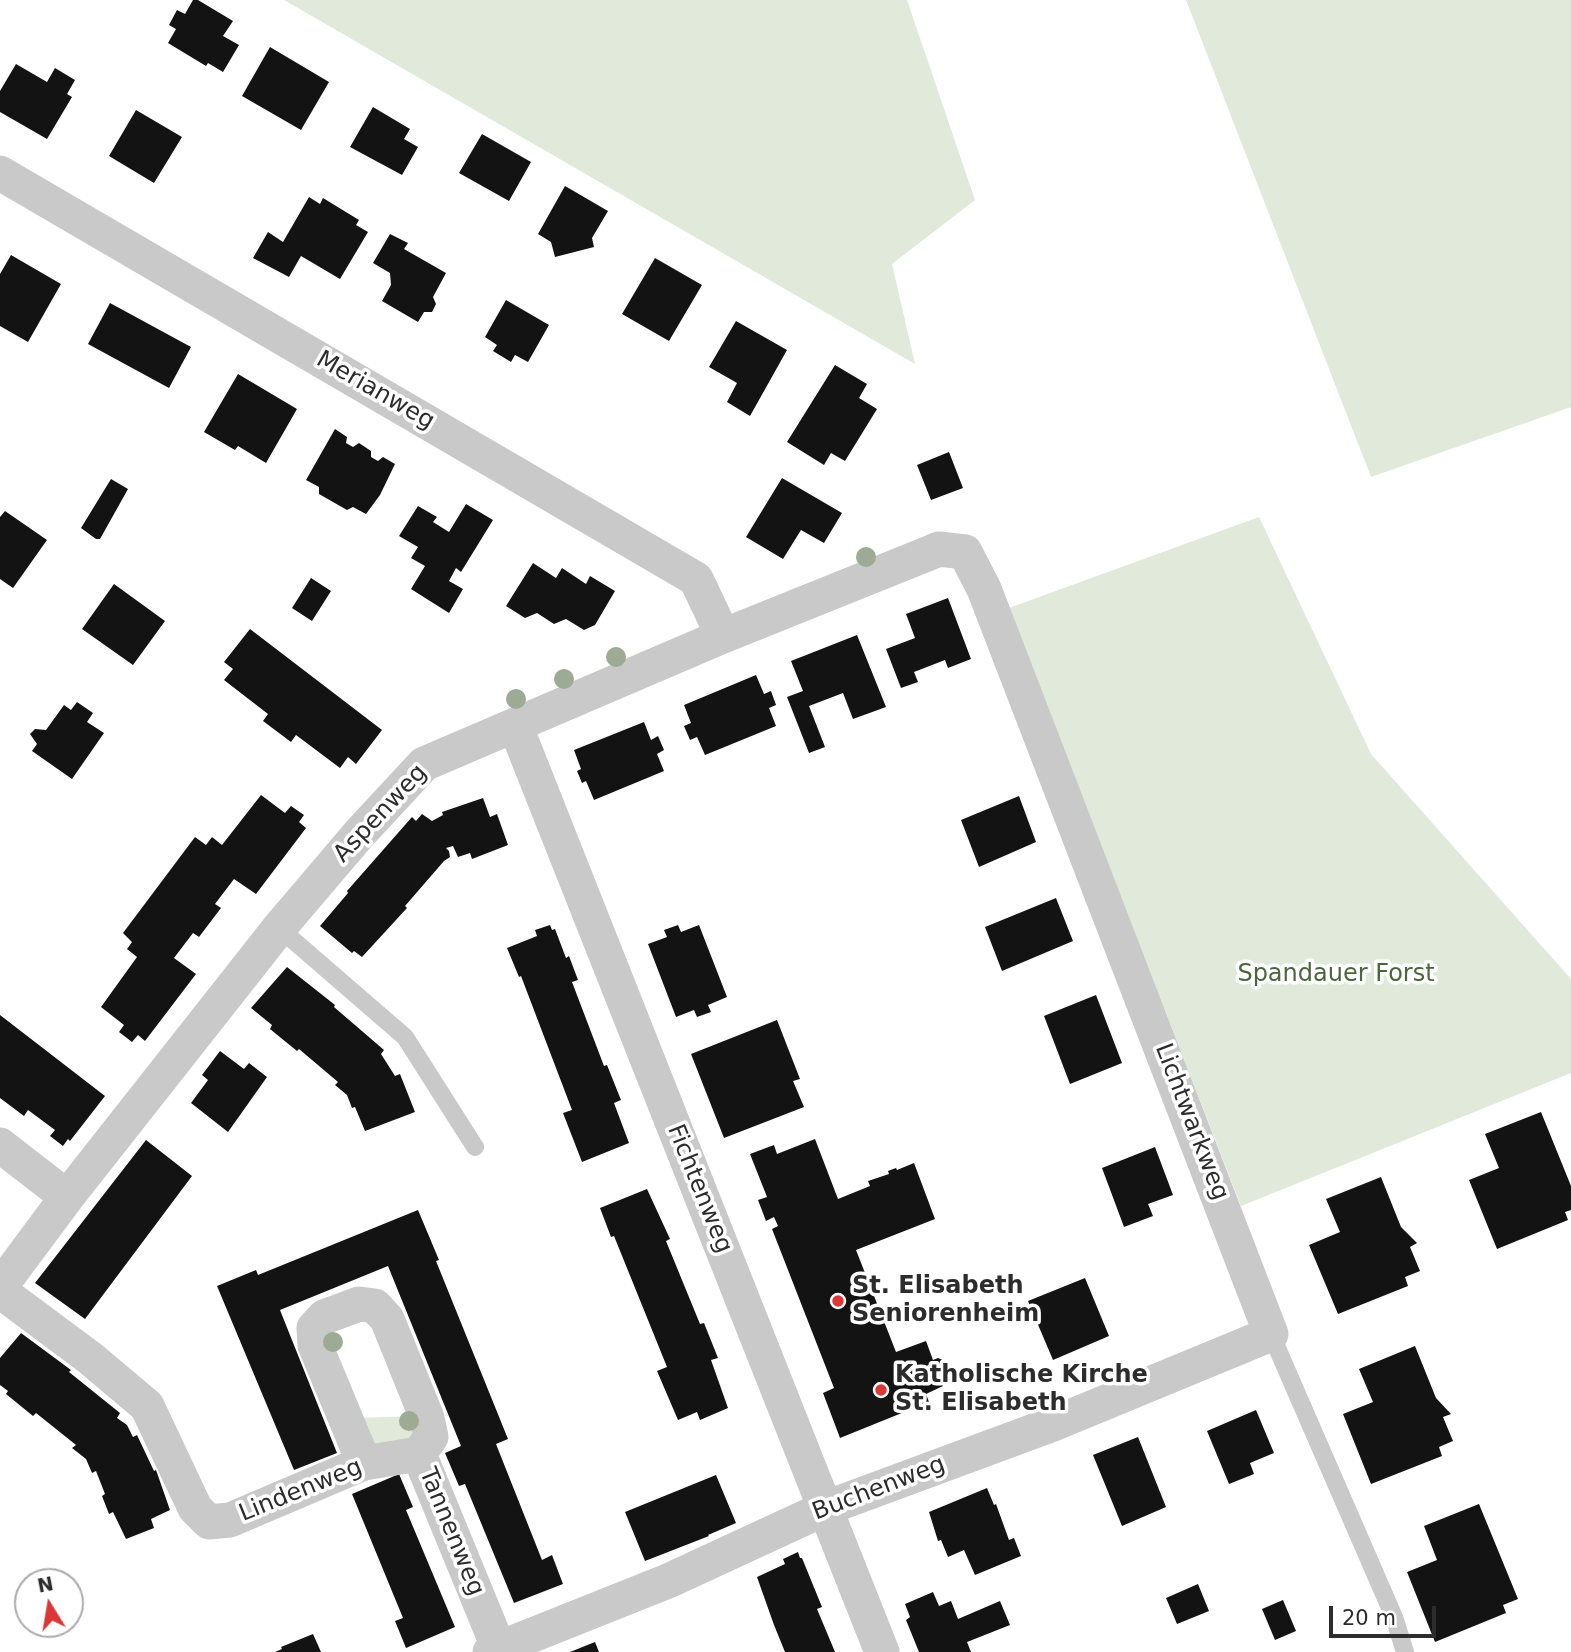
<!DOCTYPE html>
<style>
body{margin:0}
#map{position:relative;width:1571px;height:1652px;overflow:hidden;background:#fff;font-family:"DejaVu Sans",sans-serif}
canvas{display:block}
.north{position:absolute;left:14px;top:1568px;width:70px;height:70px;box-sizing:border-box;background:#fff;border:2px solid #ababab;border-radius:50%;rotate:349deg;font-size:19px;font-weight:700;line-height:28px;text-align:center;color:#2c2c2c}
.north::after{content:'';display:block;margin:auto;width:24px;height:32px;background:#da3838;clip-path:polygon(50% 0,100% 100%,50% 72%,0 100%)}
.scale{position:absolute;left:1329px;top:1606px;width:107px;height:32px;box-sizing:border-box;border:4px solid #2c2c2c;border-top:0;padding-left:9px;font-size:21px;line-height:24px;white-space:nowrap;color:#2c2c2c;-webkit-text-stroke:5px #fff;paint-order:stroke}
</style>
<div id="map">
<canvas width="1571" height="1652"></canvas>
<div class="north">N</div>
<div class="scale">20 m</div>
</div>
<script>
const g = document.querySelector('canvas').getContext('2d');
g.lineJoin = 'round';
function paint(path, color) {
  g.fillStyle = color;
  g.fill(path, 'evenodd');
}
function toPath(rows) {
  const path = new Path2D();
  for (const r of rows) {
    path.moveTo(r[0], r[1]);
    for (let i = 2; i < r.length; i += 2) path.lineTo(r[i], r[i + 1]);
  }
  return path;
}
function trace(path, color, width, dash) {
  g.strokeStyle = color;
  g.lineWidth = width;
  g.lineCap = dash ? 'butt' : 'round';
  g.setLineDash(dash || []);
  g.stroke(path);
}
function drawText(font, color, halo, rows, align = 'center') {
  g.font = font + ' "DejaVu Sans",sans-serif';
  g.lineWidth = 7;
  g.setLineDash([]);
  g.textBaseline = 'middle';
  g.strokeStyle = halo;
  g.fillStyle = color;
  for (const [text, x, y, turn = 0] of rows) {
    g.save();
    g.translate(x, y);
    g.rotate((+turn || 0) * Math.PI / 180);
    g.textAlign = isNaN(turn) ? turn : align;
    if (halo) g.strokeText(text, 0, 0);
    g.fillText(text, 0, 0);
    g.restore();
  }
}
const green = toPath([
 [284,0,907,0,975,200,892,264,915,364],
 [1186,0,1571,0,1571,407,1371,477],
 [1259,517,1371,754,1571,979,1571,1073,1241,1206,1009,608],
 [419,1416,427,1437,369,1451,354,1418]
]);
const building = toPath([
 [193,0,198,0,233,21,223,36,239,45,223,72,208,63,206,66,168,43,176,29,169,25,177,10,185,14],
 [270,47,329,82,301,130,242,96],
 [16,64,47,82,55,68,75,80,67,94,72,97,47,139,0,112,0,91],
 [373,107,410,129,404,139,418,147,402,175,350,147],
 [136,110,182,137,154,183,109,156],
 [482,134,531,162,509,201,459,173],
 [565,186,608,211,592,238,594,247,555,257,551,242,538,234],
 [309,197,320,204,323,198,359,220,356,225,368,232,340,279,301,256,289,277,253,258,268,232,283,242],
 [390,234,408,243,404,249,446,273,433,297,436,304,432,312,424,312,418,322,382,301,391,285,390,273,373,263],
 [11,255,61,284,28,342,0,326,0,274],
 [655,258,702,285,669,341,622,314],
 [506,300,549,325,528,362,515,355,511,362,493,351,497,345,485,337],
 [110,303,191,347,169,388,88,344],
 [736,321,787,350,750,416,727,402,737,383,709,367],
 [835,365,867,384,859,398,877,409,845,461,831,453,824,465,787,442],
 [238,374,297,409,266,463,238,446,235,450,204,432],
 [335,429,347,437,346,443,353,447,359,443,371,451,371,457,378,461,383,457,395,464,380,495,366,514,353,507,347,510,319,494,319,487,306,480],
 [949,452,963,488,931,500,917,465],
 [782,478,842,513,824,543,801,530,783,559,746,537],
 [111,479,128,489,100,539,96,539,81,528],
 [466,504,493,520,461,572,456,568,449,581,463,589,449,613,411,589,425,566,411,558,418,547,399,536,418,506,437,517,433,522,449,532],
 [5,511,47,540,13,588,0,579,0,517],
 [533,563,556,578,562,568,586,584,590,576,615,591,595,625,584,630,566,619,554,624,537,613,525,618,506,606],
 [311,578,331,591,312,621,292,608],
 [114,584,165,621,133,665,82,629],
 [948,598,971,659,948,668,945,660,914,672,918,682,901,688,886,649,915,638,906,614],
 [250,629,382,730,356,764,348,757,340,768,296,735,291,742,263,721,268,714,224,680,233,669,224,662],
 [857,635,886,707,853,719,843,693,809,706,825,747,809,753,787,697,803,691,791,661],
 [756,675,764,694,771,691,776,705,769,708,776,726,705,755,697,737,690,740,684,726,691,723,684,705],
 [77,702,93,713,87,722,104,733,72,779,32,751,37,744,30,734,35,729,46,730,64,705,71,710],
 [644,722,651,740,658,736,664,750,657,754,664,771,594,800,586,781,582,783,577,771,581,769,574,750],
 [261,795,285,813,291,806,304,815,299,822,306,828,256,894,234,879,215,904,221,908,199,937,193,933,174,958,196,974,145,1041,138,1035,132,1042,119,1032,124,1025,101,1007,137,957,127,949,132,942,123,933,195,837,206,845,212,837,222,845],
 [1019,796,1036,842,979,867,961,820],
 [483,798,490,817,497,814,508,845,472,859,470,853,458,857,453,846,446,848,449,851,450,857,444,861,405,906,407,908,362,957,354,951,352,953,320,926,348,893,347,891,412,817,416,821,422,814,432,821,443,815,442,812],
 [1056,898,1073,941,1002,971,985,927],
 [550,925,552,930,555,929,566,958,569,956,578,980,572,982,604,1066,607,1065,621,1100,614,1103,629,1143,582,1162,563,1113,572,1110,521,976,519,977,507,948,537,936,535,930],
 [678,925,681,932,699,925,727,997,708,1005,711,1012,697,1017,694,1010,676,1017,648,944,667,937,664,930],
 [287,967,335,1005,334,1007,384,1050,381,1054,395,1076,400,1074,415,1112,365,1131,355,1107,352,1108,347,1095,335,1085,338,1082,299,1049,297,1051,270,1029,272,1025,251,1008],
 [1096,995,1122,1063,1070,1084,1044,1016],
 [0,1015,105,1096,70,1141,68,1139,63,1146,50,1136,55,1130,28,1110,24,1116,0,1098],
 [777,1020,800,1079,793,1081,804,1107,724,1138,691,1054],
 [220,1051,244,1069,249,1063,267,1077,228,1132,191,1103,208,1080,202,1075],
 [1541,1112,1571,1186,1571,1210,1565,1212,1568,1220,1497,1249,1469,1180,1499,1168,1485,1134],
 [815,1139,838,1199,870,1186,868,1181,889,1174,888,1171,896,1168,897,1170,914,1163,935,1219,856,1250,896,1352,926,1341,933,1360,938,1358,945,1361,949,1368,951,1376,947,1382,942,1383,943,1386,926,1394,929,1402,840,1438,823,1393,834,1388,772,1229,778,1226,774,1217,766,1221,758,1200,767,1197,750,1154,774,1145,777,1154],
 [146,1140,192,1176,85,1319,35,1283],
 [1155,1147,1173,1195,1148,1204,1153,1216,1124,1227,1102,1168],
 [1381,1177,1401,1227,1417,1243,1410,1247,1420,1271,1405,1277,1408,1286,1338,1314,1309,1245,1340,1232,1326,1199],
 [647,1189,670,1239,666,1241,700,1324,704,1323,718,1358,711,1360,728,1408,700,1420,697,1412,678,1420,657,1371,667,1367,614,1236,611,1237,600,1208],
 [418,1210,439,1260,436,1261,508,1439,496,1444,542,1560,552,1555,563,1584,514,1603,465,1484,459,1486,445,1453,461,1446,388,1266,280,1310,337,1453,294,1470,217,1286,256,1270,258,1275],
 [1085,1278,1109,1336,1053,1360,1028,1301],
 [21,1333,71,1370,69,1372,120,1413,117,1418,127,1425,133,1437,137,1435,154,1471,156,1470,170,1510,151,1519,154,1528,126,1539,113,1512,109,1514,102,1496,105,1494,96,1471,92,1473,86,1459,72,1448,76,1445,36,1413,33,1416,6,1394,8,1391,0,1385,0,1358],
 [1415,1346,1436,1398,1451,1414,1443,1417,1453,1441,1439,1447,1442,1456,1371,1484,1343,1414,1373,1402,1359,1369],
 [1256,1410,1274,1453,1250,1463,1254,1474,1229,1484,1207,1431],
 [1138,1437,1166,1507,1122,1526,1093,1455],
 [399,1474,413,1507,406,1510,455,1627,406,1648,395,1621,403,1618,352,1494],
 [716,1475,736,1523,708,1535,709,1536,645,1561,625,1512],
 [987,1488,994,1505,996,1504,1009,1540,1014,1538,1021,1556,975,1575,964,1550,948,1557,941,1540,938,1541,929,1512],
 [1479,1504,1518,1599,1503,1605,1506,1613,1435,1642,1407,1572,1437,1560,1424,1526],
 [798,1552,800,1558,802,1558,822,1607,817,1609,835,1652,785,1652,774,1625,757,1577,785,1564,783,1559],
 [1198,1584,1209,1611,1177,1624,1166,1598],
 [933,1592,939,1606,951,1601,958,1619,1000,1601,1010,1625,967,1642,971,1652,919,1652,906,1620,910,1617,905,1604],
 [1283,1600,1296,1631,1275,1640,1262,1609],
 [313,1634,321,1652,275,1652,282,1649,281,1647],
 [595,1642,599,1652,570,1652]
]);
const lane = toPath([
 [279,928,405,1037,475,1147],
 [1271,1334,1394,1617,1405,1652]
]);
const street = toPath([
 [0,173,696,579,723,636],
 [515,725,882,1652],
 [0,1145,67,1197],
 [0,1287,67,1197,279,928,359,834,424,764,723,636,927,554,939,549,965,552,984,589,1271,1334,1053,1424,826,1508,668,1581,490,1652],
 [0,1291,90,1358,147,1406,195,1508,209,1522,230,1520,364,1463,419,1454],
 [419,1454,499,1649],
 [364,1463,315,1345,314,1328,324,1317,359,1304,375,1306,387,1319,427,1418,431,1437,419,1454]
]);
const trees = [
 [866,557],
 [616,657],
 [564,679],
 [516,699],
 [333,1342],
 [409,1421]
];
const markers = [
 [838,1301,7,"#da3838"],
 [881,1390,7,"#da3838"]
];
const streetNames = [
 ["Merianweg",375,391,30],
 ["Aspenweg",381,814,-47],
 ["Lichtwarkweg",1191,1122,69],
 ["Fichtenweg",699,1189,68],
 ["Buchenweg",879,1489,-21],
 ["Lindenweg",301,1491,-22],
 ["Tannenweg",451,1532,68]
];
const parkNames = [
 ["Spandauer Forst",1336,975]
];
const poiNames = [
 ["St. Elisabeth",852,1287],
 ["Seniorenheim",852,1315],
 ["Katholische Kirche",895,1376],
 ["St. Elisabeth",895,1404]
];
paint(green, '#e1e9da');
paint(building, '#131313');
trace(lane, '#c9c9c9', 18);
trace(street, '#c9c9c9', 35);
g.fillStyle = '#9daa94';
for (const [x, y] of trees) {
  g.beginPath();
  g.arc(x, y, 10, 0, 2 * Math.PI);
  g.fill();
}
for (const [x, y, r, color] of markers) {
  const dot = new Path2D();
  dot.arc(x, y, r, 0, 2 * Math.PI);
  g.fillStyle = color;
  g.fill(dot);
  trace(dot, '#fff', 2.5);
}
drawText('24px', '#2c2c2c', '#fff', streetNames);
drawText('24px', '#4d653d', '#fff', parkNames);
drawText('bold 24px', '#2c2c2c', '#fff', poiNames, 'left');
</script>
